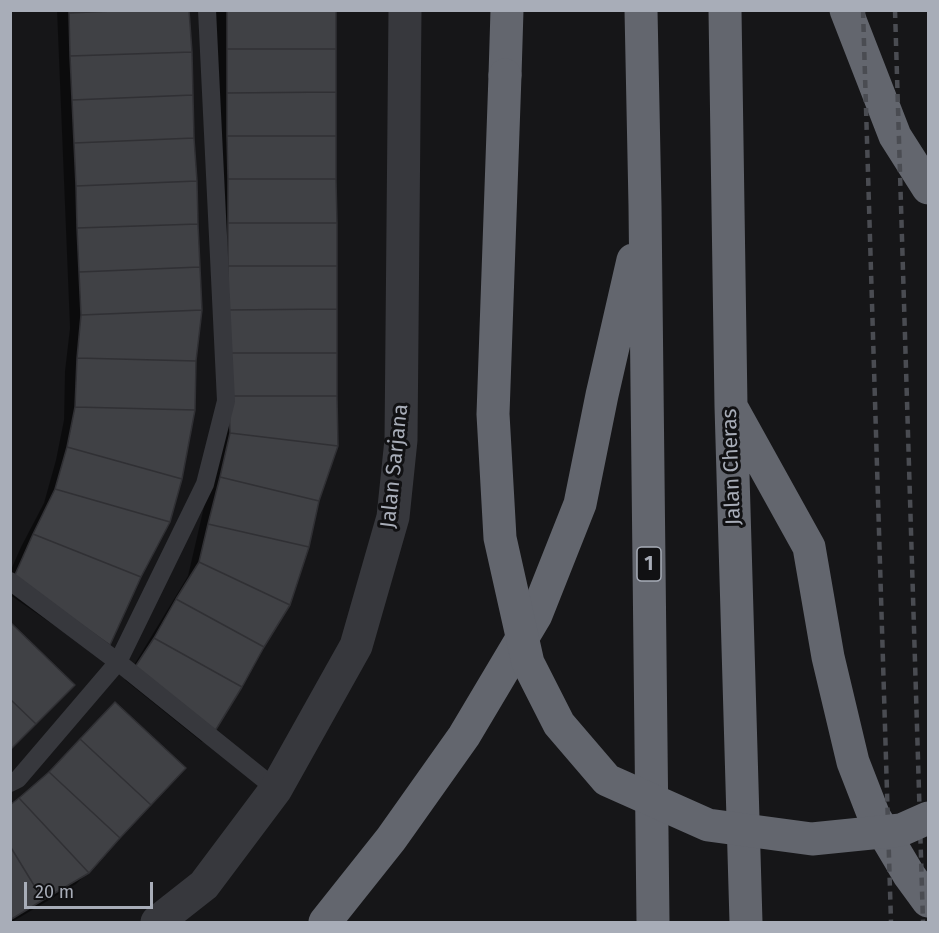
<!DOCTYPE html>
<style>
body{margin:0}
#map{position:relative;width:939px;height:933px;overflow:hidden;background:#161618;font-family:"Fira Sans",sans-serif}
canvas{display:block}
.frame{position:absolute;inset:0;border:12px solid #a8adb8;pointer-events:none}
.scale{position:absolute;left:24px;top:882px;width:129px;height:27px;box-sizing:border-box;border:3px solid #a8adb8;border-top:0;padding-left:8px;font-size:18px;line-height:21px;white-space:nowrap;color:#a8adb8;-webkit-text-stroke:4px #111113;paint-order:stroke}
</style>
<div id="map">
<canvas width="939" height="933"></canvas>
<div class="frame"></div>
<div class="scale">20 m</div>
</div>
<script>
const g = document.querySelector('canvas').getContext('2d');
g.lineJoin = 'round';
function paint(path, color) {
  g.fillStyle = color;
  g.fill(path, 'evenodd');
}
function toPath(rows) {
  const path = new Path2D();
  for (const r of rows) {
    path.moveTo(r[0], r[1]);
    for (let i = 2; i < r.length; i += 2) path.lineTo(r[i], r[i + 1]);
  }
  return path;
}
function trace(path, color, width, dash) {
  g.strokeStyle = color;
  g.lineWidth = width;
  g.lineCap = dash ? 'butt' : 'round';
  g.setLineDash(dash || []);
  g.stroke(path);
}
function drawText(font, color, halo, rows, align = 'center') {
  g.font = font + ' "Fira Sans",sans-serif';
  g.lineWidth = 6;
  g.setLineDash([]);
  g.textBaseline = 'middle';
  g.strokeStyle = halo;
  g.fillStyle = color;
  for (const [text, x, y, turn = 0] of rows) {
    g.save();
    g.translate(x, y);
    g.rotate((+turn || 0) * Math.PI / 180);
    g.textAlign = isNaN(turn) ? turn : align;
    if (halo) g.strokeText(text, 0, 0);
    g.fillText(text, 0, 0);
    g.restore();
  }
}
const shadow = toPath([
 [57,10,188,10,194,361,97,655,10,595,10,572,21,547,44,503,56,460,64,420,65,371,70,328],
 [216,10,335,10,214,730,202,742,125,680,188,576,218,446,217,366],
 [10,806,88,872,76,884,12,922,10,922]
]);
const building = toPath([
 [69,10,135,10,69,13,69,10],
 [135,10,189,10,192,52,70,56,69,13,135,10],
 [227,10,336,10,336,49,227,49,227,10],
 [227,49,336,49,336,92,227,93,227,49],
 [192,52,193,95,72,100,70,56,192,52],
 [336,92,336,136,227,136,227,93,336,92],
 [193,95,194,138,74,143,72,100,193,95],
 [227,136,336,136,336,179,228,179,227,136],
 [194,138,197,181,76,186,74,143,194,138],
 [228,179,336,179,337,223,228,223,228,179],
 [197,181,198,224,77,228,76,186,197,181],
 [228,223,337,223,337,266,228,266,228,223],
 [198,224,200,267,79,272,77,228,198,224],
 [228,266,337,266,337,309,228,310,228,266],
 [200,267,202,310,81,315,79,272,200,267],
 [337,309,337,353,228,353,228,310,337,309],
 [202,310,196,361,77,358,81,315,202,310],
 [228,353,337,353,337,396,229,396,228,353],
 [77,358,196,361,195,410,75,407,77,358],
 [229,396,337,396,338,446,230,433,229,396],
 [75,407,195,410,182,479,67,447,75,407],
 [230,433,338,446,319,501,220,477,230,433],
 [67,447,182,479,170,522,55,489,67,447],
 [220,477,319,501,309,547,208,524,220,477],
 [55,489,170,522,141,577,33,534,55,489],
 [208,524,309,547,290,605,199,562,208,524],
 [33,534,141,577,110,645,14,577,33,534],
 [199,562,290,605,264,647,176,599,199,562],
 [176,599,264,647,242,687,154,638,176,599],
 [10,622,75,685,36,724,10,699,10,622],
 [154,638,242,687,215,731,135,667,154,638],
 [10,699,36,724,10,750,10,699],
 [115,702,186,768,151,805,80,739,115,702],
 [80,739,151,805,120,838,49,772,80,739],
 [49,772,120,838,89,873,19,798,49,772],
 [19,798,89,873,43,900,10,846,10,805,19,798],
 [10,846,43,900,10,920,10,846]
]);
const lane = toPath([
 [10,581,118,662,276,789],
 [10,783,18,779,118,662,205,484,226,401,207,10]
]);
const street = toPath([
 [157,922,204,885,276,789,356,646,393,517,401,440,405,10]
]);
const highway = toPath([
 [641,10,645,206,653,922],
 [725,10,731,406,746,922],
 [846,10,895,136,928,188],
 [505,75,507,10],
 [733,410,809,547,828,657,853,762,874,816,909,875,928,901],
 [325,922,391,839,464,736,536,615,580,504,602,395,633,260]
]);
const rail = toPath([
 [863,10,891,922],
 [895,10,923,922]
]);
const highwayBridge = toPath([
 [505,75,493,414,500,538,528,663,559,724,607,780,708,825,812,839,901,830,928,818]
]);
const shields = [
 [649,564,24]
];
const shieldNames = [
 ["1",649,564]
];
const streetNames = [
 ["Jalan Sarjana",395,466,-84],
 ["Jalan Cheras",732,467,-92]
];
paint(shadow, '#0007');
paint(building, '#404145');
trace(building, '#303034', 1.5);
trace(lane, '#37383d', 18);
trace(street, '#37383d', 33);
trace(highway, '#63666e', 33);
trace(rail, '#4a4c52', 4.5, [8, 6]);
trace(highwayBridge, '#63666e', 33);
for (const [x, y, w] of shields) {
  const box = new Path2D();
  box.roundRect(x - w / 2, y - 17, w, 34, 4.5);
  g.fillStyle = '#111113';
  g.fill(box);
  trace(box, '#a8adb8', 1.5);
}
drawText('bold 20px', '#a8adb8', null, shieldNames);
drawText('21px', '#a8adb8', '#111113', streetNames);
</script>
